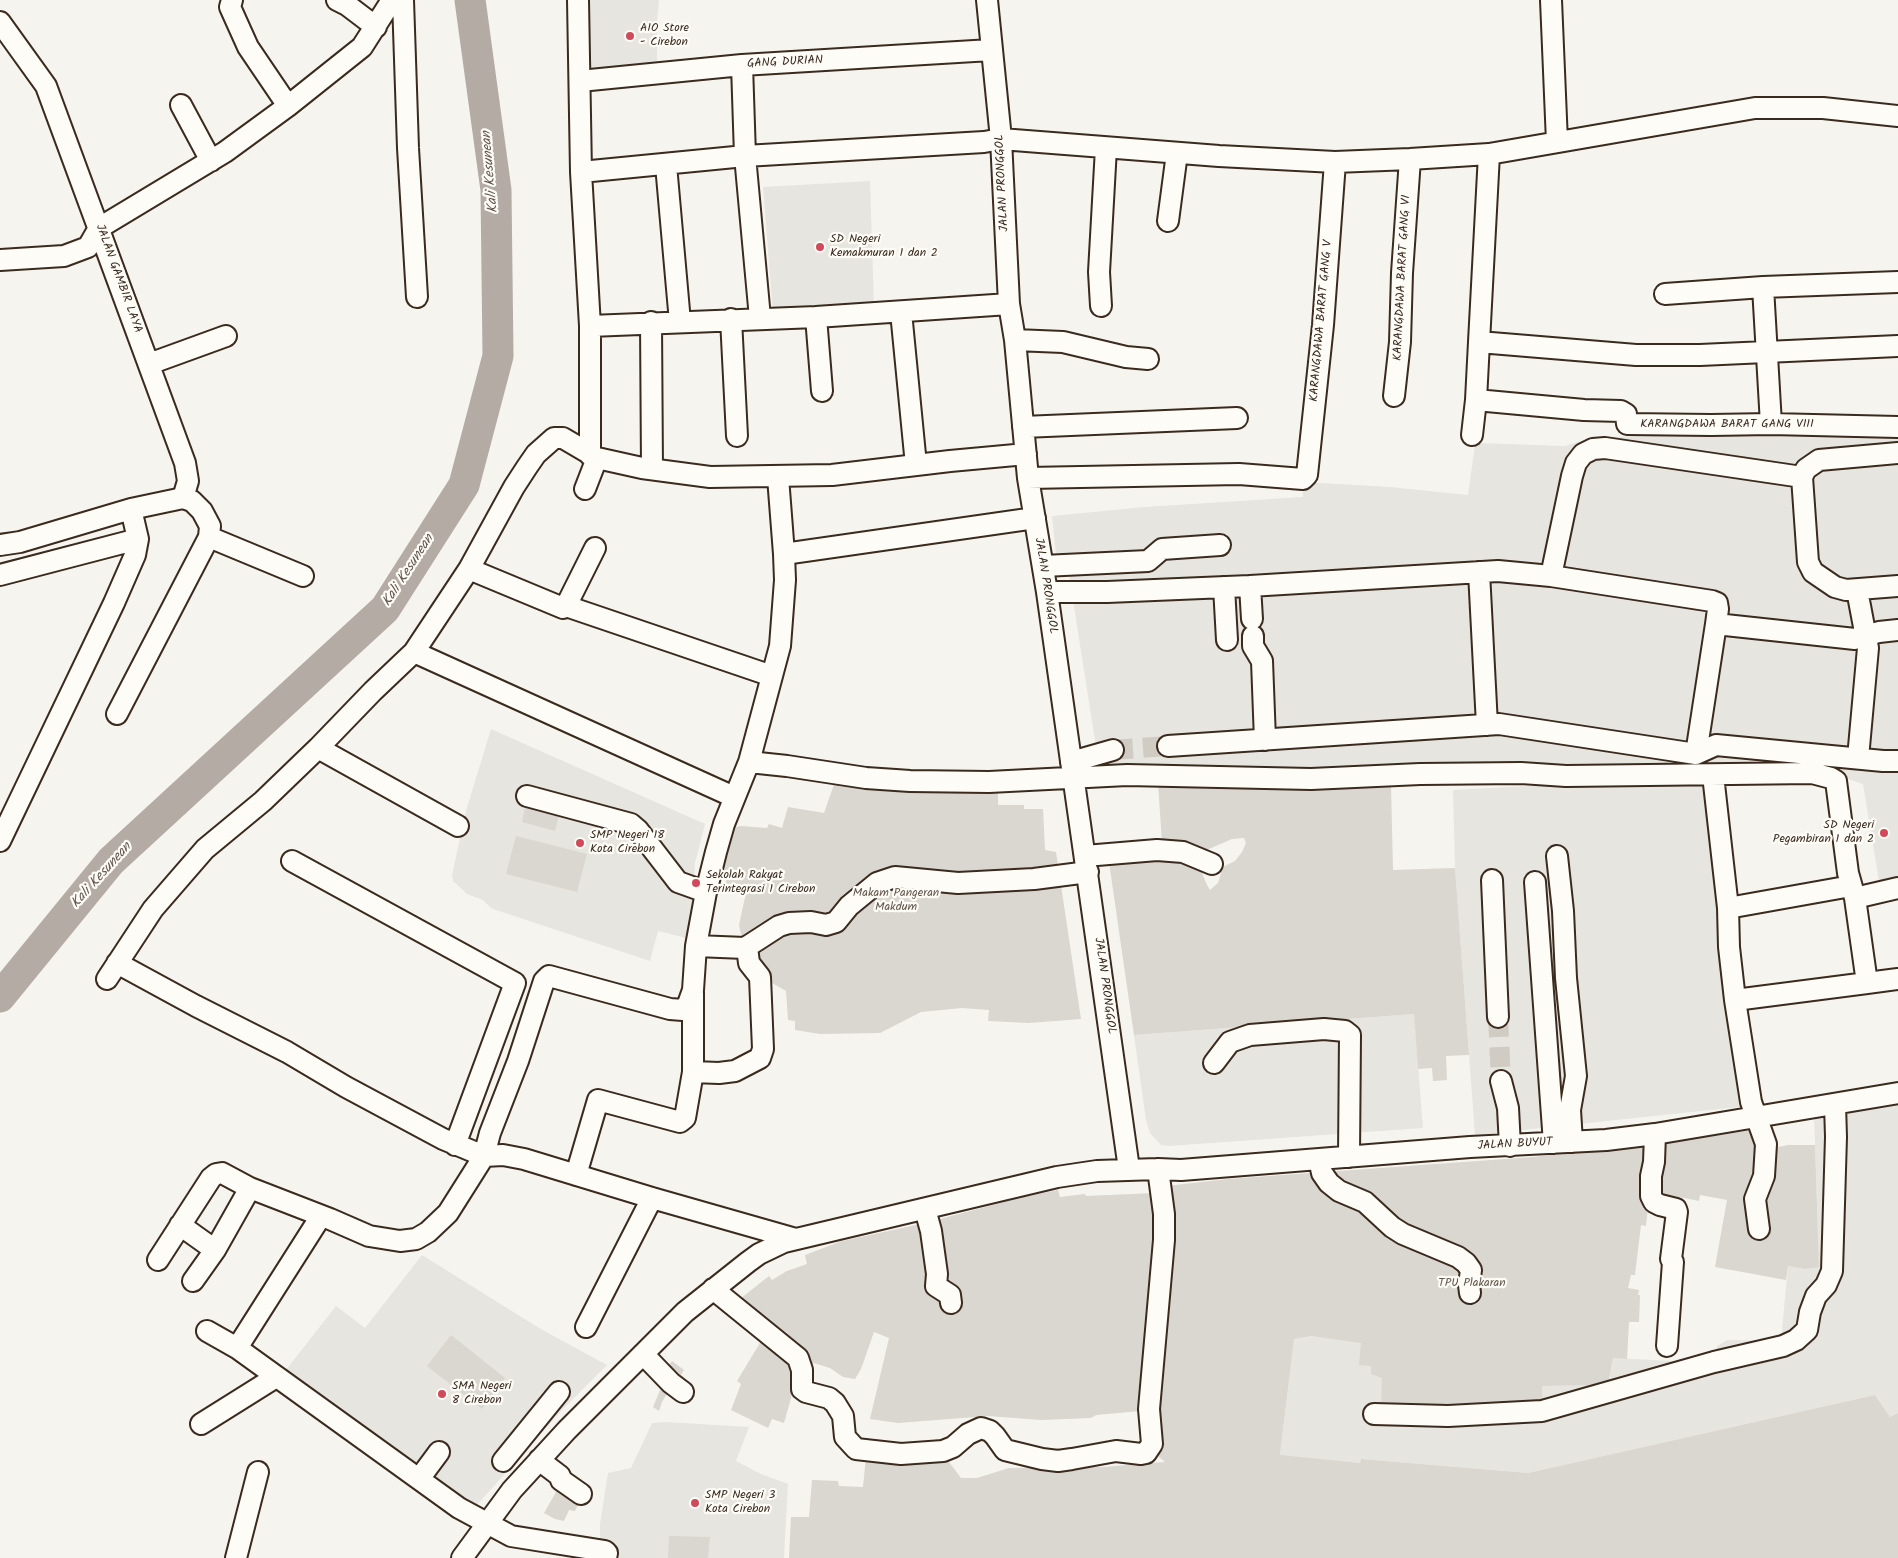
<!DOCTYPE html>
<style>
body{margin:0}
canvas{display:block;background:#f5f4ee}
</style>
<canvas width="1898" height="1558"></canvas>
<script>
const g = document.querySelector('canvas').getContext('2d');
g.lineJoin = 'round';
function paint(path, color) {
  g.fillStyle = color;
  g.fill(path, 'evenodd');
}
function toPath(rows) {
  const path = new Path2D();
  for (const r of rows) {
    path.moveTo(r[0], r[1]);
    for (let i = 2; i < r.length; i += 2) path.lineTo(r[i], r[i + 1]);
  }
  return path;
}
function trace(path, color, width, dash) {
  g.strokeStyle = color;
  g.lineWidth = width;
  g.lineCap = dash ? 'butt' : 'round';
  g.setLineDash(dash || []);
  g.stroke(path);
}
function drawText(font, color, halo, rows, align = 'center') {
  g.font = font + ' Kalam,sans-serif';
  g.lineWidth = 4.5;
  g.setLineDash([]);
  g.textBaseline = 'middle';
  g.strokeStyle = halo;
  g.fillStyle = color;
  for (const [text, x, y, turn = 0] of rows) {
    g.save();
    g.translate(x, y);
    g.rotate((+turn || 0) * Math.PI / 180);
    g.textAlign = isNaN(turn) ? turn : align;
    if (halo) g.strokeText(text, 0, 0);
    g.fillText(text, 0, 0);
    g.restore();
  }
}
const built = toPath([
 [583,0,659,0,657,22,657,66,590,71,585,66],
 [870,181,874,307,773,314,763,187],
 [1789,426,1898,434,1898,878,1879,881,1863,784,1812,767,1100,772,1069,575,1058,575,1052,516,1145,507,1303,497,1303,482,1390,487,1468,495,1475,445,1479,443,1565,446,1596,437,1660,436],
 [491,729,705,824,695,863,690,939,658,931,650,961,496,910,491,908,483,900,467,894,453,881,452,875,466,811],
 [1621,781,1710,784,1748,1106,1475,1135,1455,868,1453,790],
 [1414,1014,1423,1128,1169,1146,1161,1145,1150,1133,1146,1120,1134,1035],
 [1898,1100,1898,1413,1890,1417,1875,1395,1528,1473,1361,1459,1360,1463,1280,1456,1294,1339,1311,1336,1362,1342,1372,1366,1543,1406,1542,1386,1608,1385,1613,1358,1693,1362,1715,1355,1717,1346,1727,1340,1781,1341,1788,1266,1805,1269,1819,1266,1814,1113],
 [422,1255,539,1328,607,1365,561,1411,477,1505,464,1506,282,1375,336,1306,365,1328],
 [665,1422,749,1427,736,1461,761,1474,788,1484,784,1558,593,1558,503,1541,528,1535,600,1544,600,1524,608,1473,631,1468,652,1423]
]);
const green = toPath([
 [837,776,925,791,998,792,998,805,1024,805,1024,809,1043,809,1045,850,1056,852,1081,1019,1029,1023,988,1021,989,1010,962,1008,921,1012,880,1033,820,1034,795,1030,795,1021,788,1020,786,991,765,979,743,944,739,925,746,893,725,887,727,874,717,872,730,828,741,826,767,828,769,824,782,828,788,807,824,813],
 [1158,783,1391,785,1393,870,1455,868,1469,1055,1446,1056,1447,1080,1433,1081,1432,1068,1418,1069,1414,1014,1134,1035,1109,862,1165,856,1200,868,1207,885,1210,890,1218,883,1223,867,1235,861,1242,852,1246,843,1244,838,1232,839,1202,852,1162,843],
 [525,807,559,815,555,831,522,822],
 [516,836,587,854,577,892,506,874],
 [1755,1130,1768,1149,1788,1145,1815,1145,1819,1267,1805,1269,1788,1266,1786,1280,1715,1267,1727,1200,1700,1195,1699,1201,1680,1197,1679,1199,1663,1197,1648,1207,1646,1226,1641,1225,1635,1275,1631,1275,1628,1288,1639,1290,1638,1295,1640,1295,1639,1322,1629,1322,1627,1359,1613,1358,1608,1385,1542,1386,1543,1406,1381,1408,1382,1378,1371,1374,1371,1366,1359,1365,1361,1343,1311,1336,1294,1339,1280,1455,1360,1463,1361,1459,1528,1473,1875,1395,1890,1417,1898,1413,1898,1558,789,1558,791,1517,809,1517,812,1480,838,1481,839,1486,863,1487,866,1457,943,1454,961,1478,977,1478,1009,1468,1103,1467,1165,1462,1159,1457,1152,1410,1096,1415,1091,1418,1041,1420,988,1416,898,1423,870,1419,889,1338,874,1332,861,1369,855,1379,843,1377,830,1368,814,1363,795,1384,784,1423,772,1419,768,1428,731,1410,741,1384,737,1381,769,1328,735,1303,769,1276,772,1280,787,1271,807,1264,805,1255,842,1241,925,1223,1023,1197,1058,1190,1060,1197,1085,1194,1086,1196,1155,1193,1167,1186,1228,1179,1533,1157],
 [451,1335,505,1378,482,1409,427,1366],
 [672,1361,684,1370,681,1375,684,1377,679,1388,671,1387,662,1402,659,1411,653,1407,661,1388,667,1379,662,1374],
 [557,1480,581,1498,575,1511,569,1510,564,1521,555,1519,544,1513,556,1492,551,1488],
 [669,1536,710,1537,708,1558,668,1558]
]);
const river = toPath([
 [0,997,111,861,385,609,464,485,498,356,496,190,470,0]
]);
const minorTunnel = toPath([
 [1113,750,1168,746],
 [1498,1017,1501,1081]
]);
const minor = toPath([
 [232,0,230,7,248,47,288,106],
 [337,0,347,5,376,27],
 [403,0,408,148,417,297],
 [578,0,581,172,590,326,590,455],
 [987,0,1001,139,1009,304,1015,340,1028,478,1047,592,1129,1169],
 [1551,0,1557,142],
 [0,22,46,86,185,463,188,481,183,498,131,509,20,542,0,545],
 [742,65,745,156,760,318],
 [580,81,742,65,991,50],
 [181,105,211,161],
 [666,165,680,322],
 [581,172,745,156,984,142,1001,139,1219,156,1335,162,1410,159,1489,154,1755,108,1823,108,1898,116],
 [1168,221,1177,153],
 [0,260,64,256,88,247,99,228,225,152,288,106,362,47,392,0],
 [1763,287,1771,424],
 [1665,294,1763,287,1898,282],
 [1101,306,1099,272,1106,148],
 [901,312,916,465],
 [816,317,822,391],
 [731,319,737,436],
 [651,322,652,469],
 [590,326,816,317,1009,304],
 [1015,340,1063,342,1126,357,1148,359],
 [1479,342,1489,154],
 [149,364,226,336],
 [1394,396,1400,342,1402,273,1410,159],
 [1476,400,1584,410,1621,411,1626,414,1627,424,1711,425,1771,424,1898,427],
 [1023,427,1237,418],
 [1472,435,1476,400,1479,342,1636,355,1700,355,1898,346],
 [1898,453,1819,460,1806,469,1802,477,1808,562,1813,572,1835,587,1846,590,1898,586],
 [778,477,784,554],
 [1028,478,1239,474,1303,479,1307,475,1323,325,1335,162],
 [585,489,597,458],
 [209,537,303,576],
 [1043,566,1148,561,1162,549,1220,545],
 [469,569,563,608,566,606,772,676],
 [1479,572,1487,725],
 [0,575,138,539],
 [1551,576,1572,476,1576,463,1583,454,1593,449,1605,448,1802,477],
 [1250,586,1252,619],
 [1224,587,1227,640],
 [1857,590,1868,648,1858,758],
 [1047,592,1107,592,1250,586,1498,571,1551,576,1712,601,1717,603,1718,609,1716,624,1855,639,1879,632,1898,630],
 [566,606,595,548],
 [1253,636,1253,646,1262,661,1265,740],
 [414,652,734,797],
 [117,714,209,537,210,526,202,511,192,501,183,498],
 [1168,746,1499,724,1696,754,1716,745,1883,761,1898,761],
 [318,748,458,826],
 [1696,754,1716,624],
 [749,762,787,766,866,778,910,781,989,782,1127,775,1311,779,1420,774,1521,773,1566,776,1812,773,1831,778,1836,781,1848,873,1855,898],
 [1071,762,1113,750],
 [1713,775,1728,908,1729,947,1735,1000,1751,1102,1766,1144,1764,1176,1755,1199,1759,1229],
 [527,796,631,824,638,830,678,882,706,892],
 [0,841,114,603,135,555,138,539,131,509],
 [1085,856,1157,850,1183,852,1212,864],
 [1557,856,1563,911,1566,978,1576,1076,1570,1110,1572,1142],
 [292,861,515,983,455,1145],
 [1492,880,1498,1017],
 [1535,882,1554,1143],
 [1898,888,1855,898,1867,983,1898,979],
 [1728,908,1851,886],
 [696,946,745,948,779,926,789,923,811,922,826,925,836,922,849,906,877,883,895,877,958,883,1034,879,1088,872],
 [117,963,196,1006,287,1052,346,1087,443,1139,484,1156,490,1133,518,1061,544,981,549,976,670,1009,683,1010,688,1004,693,990,696,946,706,892,716,852,724,824,749,762,780,646,785,580,784,554,1035,518],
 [107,979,153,909,205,849,263,801,318,748,373,691,414,652,469,569,514,487,527,467,536,454,554,438,563,438,597,458,642,468,710,477,832,475,950,461,1026,454],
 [1735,1000,1867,983],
 [1214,1063,1230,1042,1250,1035,1324,1029,1345,1031,1350,1035,1349,1157],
 [693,1072,719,1073,735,1071,760,1058,763,1049,760,977,749,963,747,947],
 [1501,1081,1508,1108,1510,1146],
 [1655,1134,1654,1162,1651,1176,1651,1196,1654,1202,1660,1205,1676,1209,1677,1212,1671,1259,1673,1262,1667,1346],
 [1319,1159,1322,1173,1329,1183,1339,1191,1365,1202,1392,1227,1403,1234,1458,1257,1466,1263,1471,1270,1469,1285,1470,1293],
 [576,1175,598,1100,680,1122,685,1118,693,1072,693,993],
 [925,1209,931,1231,937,1274,936,1286,950,1295,951,1303],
 [180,1225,215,1250],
 [158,1260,211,1178,216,1174,222,1173,250,1188,330,1219,369,1236,400,1241,416,1239,428,1232,448,1213,484,1156,503,1155,524,1159,652,1198,796,1239],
 [193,1281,215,1250,250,1188],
 [713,1289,798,1358,802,1370,802,1389,806,1392,829,1398,835,1403,843,1416,845,1437,856,1449,901,1454,943,1451,953,1447,968,1434,981,1428,990,1431,995,1436,1005,1450,1042,1459,1058,1461,1072,1459,1116,1451,1141,1454,1146,1453,1152,1444,1149,1409,1164,1240,1164,1214,1158,1169],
 [586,1327,652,1198],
 [207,1331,237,1348,459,1508,511,1536,605,1551,607,1553,606,1558],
 [237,1348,321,1216],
 [643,1354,671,1383,683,1392],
 [1374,1414,1448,1416,1542,1411,1714,1362,1783,1346,1796,1340,1807,1330,1810,1312,1816,1296,1826,1285,1832,1271,1836,1137,1835,1104],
 [201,1424,276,1377],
 [539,1460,560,1476,561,1480,581,1494],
 [503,1461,559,1392],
 [419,1479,439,1452],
 [236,1558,258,1472],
 [462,1558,512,1490,567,1430,685,1312,748,1262,759,1254,784,1242,1057,1177,1097,1171,1158,1169,1181,1170,1470,1147,1606,1140,1655,1134,1898,1093]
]);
const markers = [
 [630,36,5,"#d1495b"],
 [820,247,5,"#d1495b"],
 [1884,833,5,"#d1495b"],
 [580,843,5,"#d1495b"],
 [696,883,5,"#d1495b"],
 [442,1394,5,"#d1495b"],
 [695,1503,5,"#d1495b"]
];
const poiNames = [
 ["AIO Store",640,29],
 ["- Cirebon",640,43],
 ["SD Negeri",830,240],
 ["Kemakmuran 1 dan 2",830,254],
 ["SD Negeri",1874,826,"right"],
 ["Pegambiran 1 dan 2",1874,840,"right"],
 ["SMP Negeri 18",590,836],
 ["Kota Cirebon",590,850],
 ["Sekolah Rakyat",706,876],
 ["Terintegrasi 1 Cirebon",706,890],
 ["SMA Negeri",452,1387],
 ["8 Cirebon",452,1401],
 ["SMP Negeri 3",705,1496],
 ["Kota Cirebon",705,1510]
];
const streetNames = [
 ["GANG DURIAN",785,63,-3],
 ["JALAN PRONGGOL",1003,183,-93],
 ["KARANGDAWA BARAT GANG VI",1403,278,-87],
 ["JALAN GAMBIR LAYA",118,279,70],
 ["KARANGDAWA BARAT GANG V",1322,321,-85],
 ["KARANGDAWA BARAT GANG VIII",1727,425],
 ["JALAN PRONGGOL",1045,586,81],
 ["JALAN PRONGGOL",1104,986,82],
 ["JALAN BUYUT",1515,1145,-3]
];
const parkNames = [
 ["Makam Pangeran",896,894],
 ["Makdum",896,908],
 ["TPU Plakaran",1472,1284]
];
const waterNames = [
 ["Kali Kesunean",491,172,-95],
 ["Kali Kesunean",409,571,-57],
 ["Kali Kesunean",102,876,-48]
];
paint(built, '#e7e5df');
paint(green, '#dad6d0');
trace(river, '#b4aca4', 31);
trace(minorTunnel, '#d0ccc4', 20, [20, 10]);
trace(minor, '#3b2a1e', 24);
trace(minor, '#fdfcf7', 20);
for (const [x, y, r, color] of markers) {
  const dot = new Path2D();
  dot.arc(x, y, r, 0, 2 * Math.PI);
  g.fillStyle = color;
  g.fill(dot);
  trace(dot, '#fdfcf7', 2);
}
drawText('12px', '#3b2a1e', '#fdfcf7', poiNames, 'left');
drawText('12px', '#3b2a1e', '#fdfcf7', streetNames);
drawText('12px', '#63554a', '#fdfcf7', parkNames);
drawText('italic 14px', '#65584d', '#fdfcf7', waterNames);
</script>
